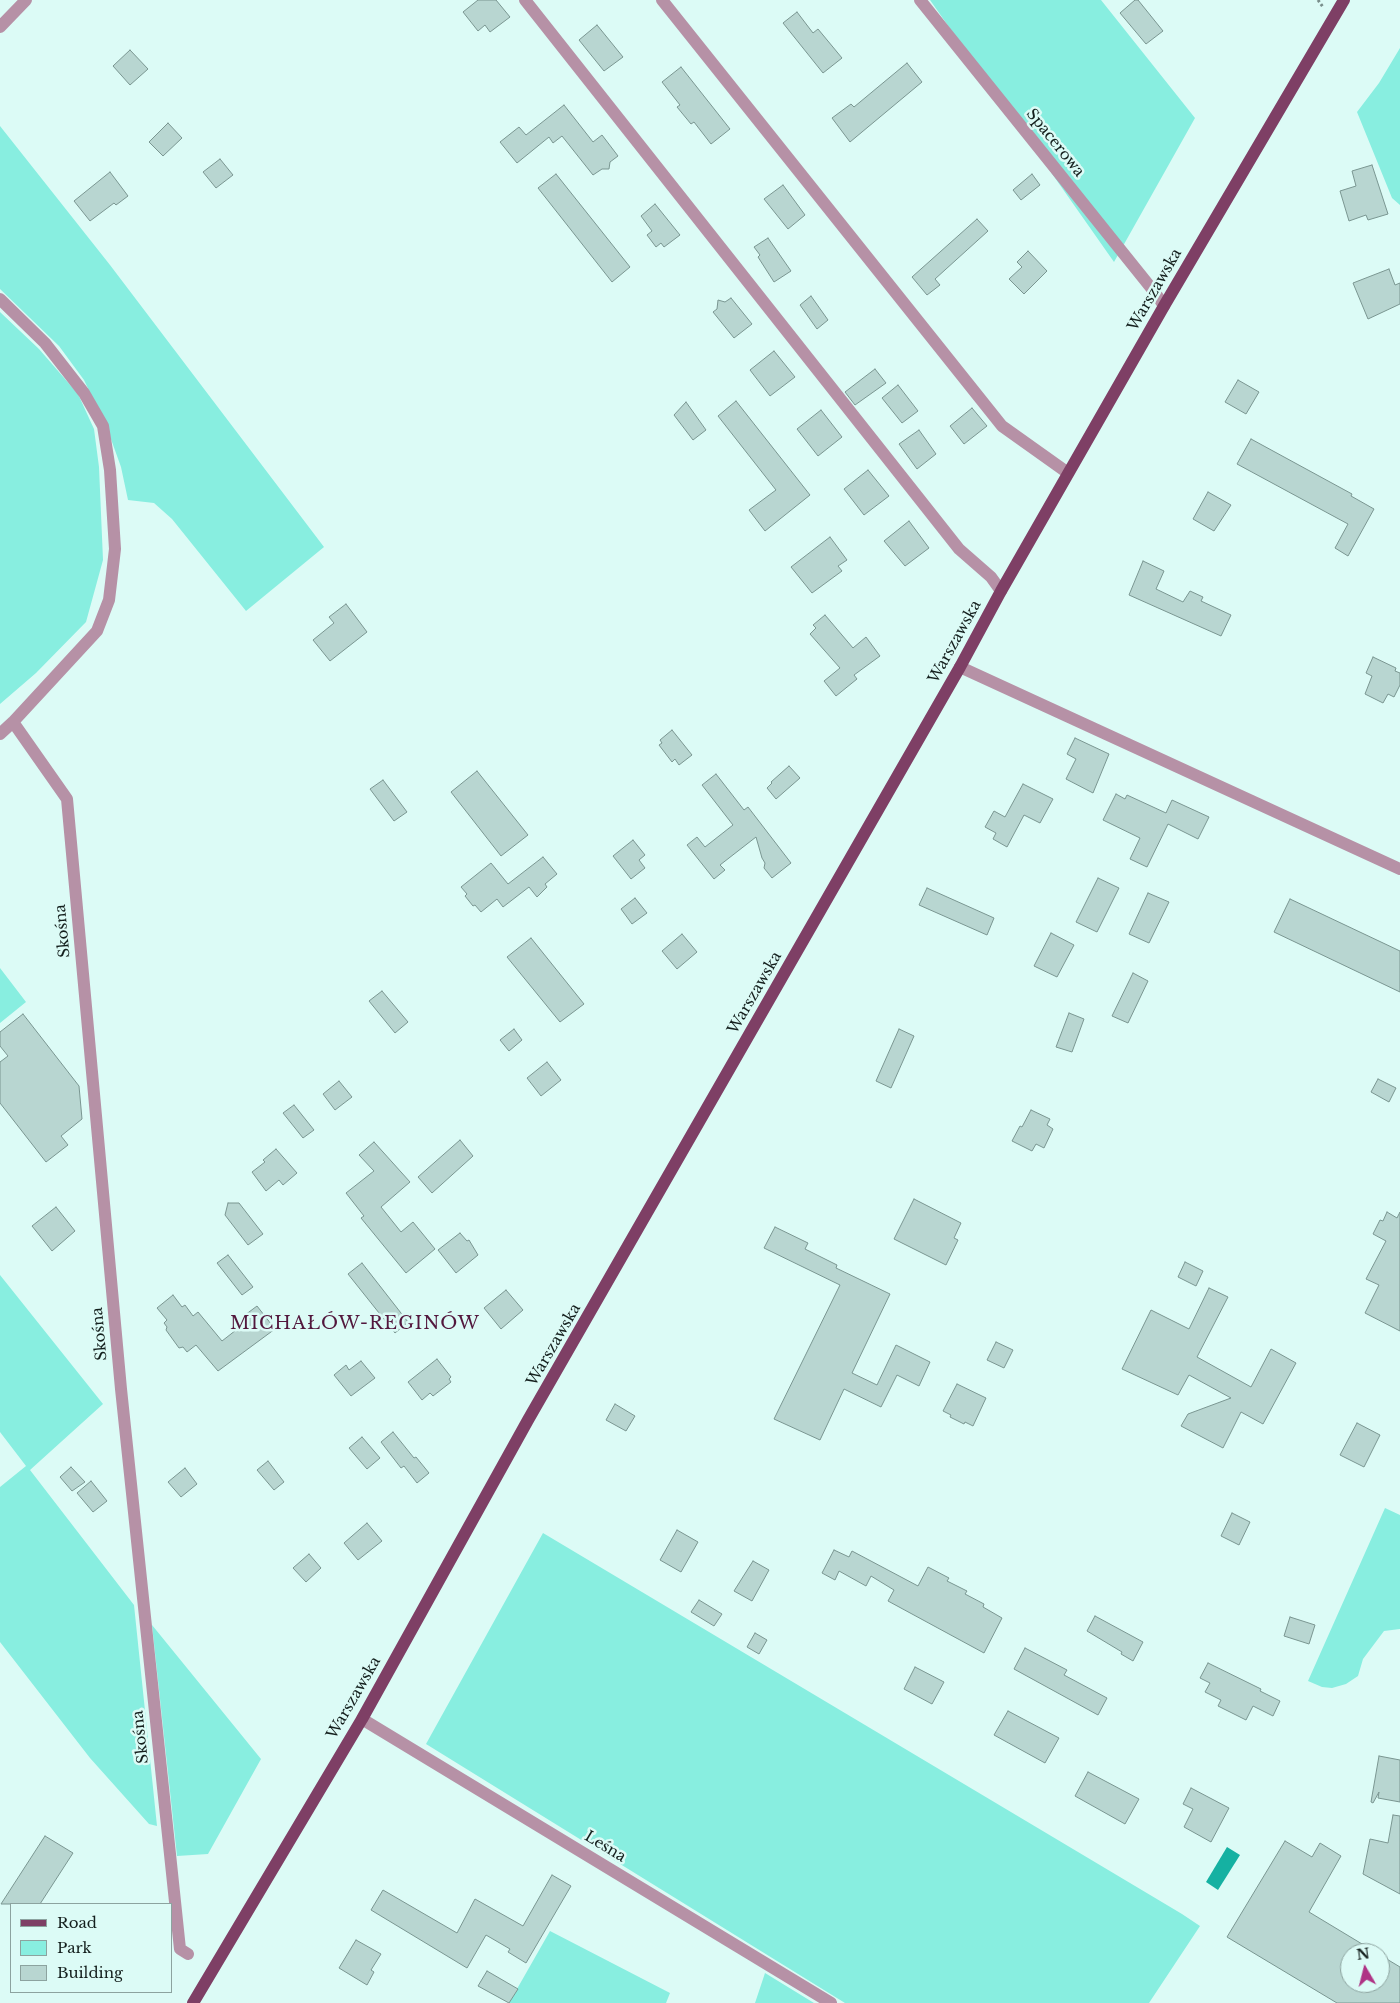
<!DOCTYPE html>
<meta charset="utf-8">
<style>
body{margin:0}
#map{position:relative;width:1400px;height:2003px;overflow:hidden;background:#dcfbf6;font-family:"Libre Baskerville",serif}
canvas{display:block}
.legend{position:absolute;left:10px;top:1903px;width:162px;height:90px;box-sizing:border-box;background:#dcfbf6;border:1px solid #8ca39f;margin:0;padding:6px 9px;list-style:none;font-size:15px;color:#141f1d}
.legend li{display:flex;align-items:center;gap:10px;height:25px}
.legend b{width:25px;border:1px solid #8ca39f}
.north{position:absolute;left:1340px;top:1943px;width:50px;height:50px;box-sizing:border-box;background:#dcfbf6;border:1px solid #8ca39f;border-radius:50%;rotate:352deg;font-size:14px;font-weight:700;line-height:20px;text-align:center;color:#141f1d}
.north::after{content:'';display:block;margin:auto;width:18px;height:22px;background:#af3385;clip-path:polygon(50% 0,100% 100%,50% 72%,0 100%)}
</style>
<div id="map">
<canvas width="1400" height="2003"></canvas>
<ul class="legend">
<li><b style="height:6px;background:#7e3f65"></b>Road</li>
<li><b style="height:14px;background:#88eee0"></b>Park</li>
<li><b style="height:14px;background:#b8d6d1"></b>Building</li>
</ul>
<div class="north">N</div>
</div>
<script>
const g = document.querySelector('canvas').getContext('2d');
g.lineJoin = 'round';
function paint(path, color) {
  g.fillStyle = color;
  g.fill(path, 'evenodd');
}
function toPath(rows) {
  const path = new Path2D();
  for (const r of rows) {
    path.moveTo(r[0], r[1]);
    for (let i = 2; i < r.length; i += 2) path.lineTo(r[i], r[i + 1]);
  }
  return path;
}
function trace(path, color, width, dash) {
  g.strokeStyle = color;
  g.lineWidth = width;
  g.lineCap = dash ? 'butt' : 'round';
  g.setLineDash(dash || []);
  g.stroke(path);
}
function drawText(font, color, halo, rows, align = 'center') {
  g.font = font + ' "Libre Baskerville",serif';
  g.lineWidth = 5;
  g.setLineDash([]);
  g.textBaseline = 'middle';
  g.strokeStyle = halo;
  g.fillStyle = color;
  for (const [text, x, y, turn = 0] of rows) {
    g.save();
    g.translate(x, y);
    g.rotate((+turn || 0) * Math.PI / 180);
    g.textAlign = isNaN(turn) ? turn : align;
    if (halo) g.strokeText(text, 0, 0);
    g.fillText(text, 0, 0);
    g.restore();
  }
}
const green = toPath([
 [930,0,1101,0,1195,118,1114,262],
 [1400,48,1400,205,1392,198,1357,112,1379,83],
 [0,126,110,265,324,547,246,611,172,519,154,503,128,500,121,467,107,428,84,380,59,346,0,289],
 [0,312,39,349,78,394,94,429,99,467,103,560,86,622,36,673,0,704],
 [0,968,26,1002,0,1023],
 [0,1275,103,1404,30,1470,134,1605,157,1826,149,1824,90,1758,0,1642,0,1487,26,1466,0,1432],
 [1385,1508,1400,1515,1400,1629,1384,1631,1363,1659,1358,1676,1346,1684,1332,1688,1322,1687,1308,1681],
 [543,1533,1182,1914,1200,1926,1149,2003,845,2003,426,1744],
 [152,1625,261,1759,208,1854,177,1856],
 [550,1931,670,1993,666,2003,509,2003],
 [765,1973,814,2003,755,2003]
]);
const water = toPath([
 [1227,1847,1240,1855,1218,1890,1206,1882]
]);
const building = toPath([
 [478,0,496,0,510,17,490,32,485,25,478,31,463,12,478,0],
 [1135,0,1138,0,1163,31,1146,44,1120,13,1135,0],
 [797,12,813,33,818,29,842,58,823,73,783,23,797,12],
 [597,25,623,57,604,71,579,40,597,25],
 [130,50,148,69,130,85,113,66,130,50],
 [907,63,922,82,850,142,832,118,851,104,854,107,907,63],
 [681,67,730,129,711,144,694,122,691,124,677,107,680,105,662,82,681,67],
 [564,105,593,142,602,135,618,156,610,162,609,169,602,169,593,175,562,136,553,143,549,137,517,163,500,142,519,127,526,135,564,105],
 [168,123,182,138,163,156,149,142,168,123],
 [220,159,233,175,216,188,203,172,220,159],
 [1372,165,1388,214,1368,220,1366,215,1349,221,1340,191,1356,186,1352,171,1372,165],
 [110,172,128,196,116,205,114,203,90,221,74,201,110,172],
 [556,174,630,267,612,282,538,188,556,174],
 [1032,174,1040,185,1021,200,1013,190,1032,174],
 [783,185,805,215,788,229,764,199,783,185],
 [655,204,680,235,664,247,661,243,656,247,647,235,652,231,641,216,655,204],
 [977,219,988,231,935,279,940,285,927,295,912,277,977,219],
 [768,238,791,271,774,282,758,257,760,255,754,247,768,238],
 [1028,251,1047,271,1024,294,1009,279,1022,267,1017,262,1028,251],
 [1389,269,1395,285,1400,283,1400,304,1368,319,1353,283,1389,269],
 [811,296,828,320,817,329,800,305,811,296],
 [731,298,752,324,734,338,713,312,717,309,718,300,725,302,731,298],
 [774,351,795,377,770,396,750,370,774,351],
 [875,369,886,383,855,405,845,392,875,369],
 [1238,380,1259,392,1246,414,1225,402,1238,380],
 [898,385,918,411,902,423,882,398,898,385],
 [736,401,810,495,765,531,749,510,776,490,718,416,736,401],
 [686,402,706,430,693,440,674,415,686,402],
 [972,408,987,426,964,444,950,426,972,408],
 [821,410,842,437,818,456,797,429,821,410],
 [919,430,936,454,917,469,899,444,919,430],
 [1251,439,1352,494,1351,496,1374,509,1348,556,1335,548,1348,524,1237,464,1251,439],
 [868,470,889,496,864,515,844,489,868,470],
 [1208,492,1231,505,1214,531,1193,519,1208,492],
 [909,521,929,548,905,566,884,541,909,521],
 [830,537,847,560,838,566,842,571,812,593,791,567,830,537],
 [1143,561,1164,571,1156,589,1183,602,1190,591,1203,597,1201,601,1231,615,1221,636,1129,595,1143,561],
 [346,604,367,632,330,661,313,640,334,623,329,617,346,604],
 [825,615,853,648,866,637,880,656,854,675,857,679,836,696,824,681,840,668,810,634,816,628,813,625,825,615],
 [1373,657,1396,668,1395,671,1400,673,1400,685,1394,697,1388,694,1383,703,1365,694,1372,676,1366,673,1373,657],
 [672,730,692,755,679,765,675,759,672,762,659,745,662,743,660,740,672,730],
 [1075,738,1109,754,1093,793,1066,779,1076,759,1067,754,1075,738],
 [789,766,800,778,776,799,767,788,772,783,771,782,789,766],
 [477,771,528,835,501,856,451,792,477,771],
 [716,774,744,810,748,807,791,863,772,878,764,868,765,863,762,858,756,837,720,865,725,870,714,879,687,845,697,837,705,847,733,825,702,785,716,774],
 [383,780,407,812,394,821,370,789,383,780],
 [1023,784,1053,799,1040,823,1024,815,1007,847,993,839,996,833,985,827,994,811,1005,817,1023,784],
 [1116,794,1125,799,1127,795,1166,813,1172,800,1209,817,1198,839,1168,824,1147,867,1130,859,1140,838,1103,820,1116,794],
 [633,840,645,855,639,860,645,868,631,879,613,856,633,840],
 [543,857,557,874,545,884,547,887,537,897,529,887,503,907,497,899,481,912,475,905,473,906,465,896,467,894,461,887,491,863,508,884,543,857],
 [1098,878,1119,888,1097,932,1076,922,1098,878],
 [927,888,994,918,987,935,919,905,927,888],
 [1148,893,1169,902,1149,943,1129,934,1148,893],
 [635,898,647,913,632,924,621,909,635,898],
 [1290,899,1400,951,1400,992,1274,932,1290,899],
 [1051,933,1074,945,1057,977,1034,966,1051,933],
 [682,934,697,952,677,969,662,951,682,934],
 [531,938,584,1004,560,1022,507,957,531,938],
 [1133,973,1148,981,1128,1023,1112,1016,1133,973],
 [382,991,408,1022,395,1033,369,1001,382,991],
 [1069,1013,1084,1019,1072,1052,1056,1047,1069,1013],
 [23,1014,79,1086,82,1119,61,1136,68,1145,46,1162,0,1103,0,1062,8,1056,0,1046,0,1032,23,1014],
 [514,1029,522,1040,509,1051,500,1040,514,1029],
 [899,1029,914,1036,891,1088,876,1081,899,1029],
 [547,1062,561,1080,541,1096,527,1078,547,1062],
 [1378,1079,1396,1088,1389,1102,1371,1092,1378,1079],
 [339,1081,352,1097,335,1110,323,1094,339,1081],
 [294,1105,314,1130,303,1138,283,1113,294,1105],
 [1031,1110,1050,1119,1047,1125,1053,1129,1044,1148,1036,1144,1032,1151,1012,1141,1020,1126,1022,1127,1031,1110],
 [460,1140,473,1156,432,1193,418,1177,460,1140],
 [374,1142,410,1182,381,1207,401,1232,413,1222,435,1249,406,1273,361,1218,364,1216,346,1193,374,1171,359,1155,374,1142],
 [276,1149,297,1173,283,1185,279,1180,266,1191,252,1172,265,1162,263,1160,276,1149],
 [914,1199,961,1223,954,1238,958,1240,946,1265,894,1239,914,1199],
 [228,1203,239,1203,263,1234,248,1245,225,1215,228,1203],
 [56,1207,75,1231,52,1251,32,1226,56,1207],
 [1387,1212,1397,1218,1400,1212,1400,1331,1365,1313,1379,1285,1366,1279,1386,1241,1373,1234,1380,1220,1383,1221,1387,1212],
 [775,1227,808,1243,805,1249,837,1265,836,1268,890,1294,852,1373,877,1385,896,1345,930,1362,919,1386,897,1375,881,1407,844,1389,820,1440,774,1419,840,1285,764,1248,775,1227],
 [460,1233,467,1241,469,1240,478,1255,456,1273,438,1250,460,1233],
 [228,1255,253,1287,242,1295,217,1263,228,1255],
 [1185,1262,1203,1271,1196,1286,1178,1277,1185,1262],
 [362,1263,408,1322,395,1333,348,1274,362,1263],
 [1209,1288,1228,1297,1197,1357,1251,1387,1271,1349,1296,1363,1263,1424,1241,1412,1223,1448,1181,1426,1188,1414,1231,1398,1189,1375,1178,1395,1122,1369,1151,1310,1189,1329,1209,1288],
 [506,1290,523,1310,501,1329,484,1308,506,1290],
 [173,1295,182,1307,185,1305,193,1316,198,1312,222,1341,245,1323,241,1318,257,1306,275,1329,218,1371,196,1345,187,1352,183,1347,179,1348,166,1330,167,1327,164,1323,167,1320,157,1308,173,1295],
 [996,1342,1013,1350,1004,1368,987,1360,996,1342],
 [437,1359,451,1377,449,1379,451,1382,433,1396,430,1393,422,1400,408,1382,437,1359],
 [361,1361,375,1378,351,1396,334,1375,346,1365,349,1370,361,1361],
 [957,1384,986,1398,973,1426,965,1422,964,1424,950,1417,951,1415,943,1411,957,1384],
 [615,1404,635,1416,626,1431,606,1420,615,1404],
 [1357,1423,1380,1435,1364,1467,1340,1455,1357,1423],
 [393,1432,414,1458,416,1457,429,1473,417,1483,404,1466,401,1468,381,1442,393,1432],
 [362,1437,380,1458,367,1469,349,1448,362,1437],
 [268,1461,284,1482,274,1490,257,1470,268,1461],
 [71,1467,85,1482,72,1491,60,1477,71,1467],
 [185,1468,197,1484,181,1497,168,1482,185,1468],
 [91,1481,107,1501,93,1512,77,1493,91,1481],
 [1232,1513,1250,1522,1239,1545,1221,1536,1232,1513],
 [367,1523,382,1541,358,1560,344,1543,367,1523],
 [677,1530,698,1542,681,1572,660,1560,677,1530],
 [834,1550,849,1557,852,1551,918,1586,928,1567,949,1578,947,1581,967,1591,965,1594,984,1604,983,1607,1002,1618,984,1653,888,1601,894,1590,871,1576,866,1586,839,1571,835,1580,822,1573,834,1550],
 [309,1554,321,1568,306,1582,293,1568,309,1554],
 [753,1561,769,1570,752,1601,734,1591,753,1561],
 [699,1600,722,1614,714,1626,691,1612,699,1600],
 [1095,1616,1143,1642,1133,1661,1121,1654,1122,1652,1087,1631,1095,1616],
 [1290,1617,1315,1625,1309,1644,1284,1636,1290,1617],
 [755,1633,767,1640,759,1654,747,1647,755,1633],
 [1025,1648,1067,1670,1064,1675,1107,1698,1098,1715,1014,1669,1025,1648],
 [1208,1663,1261,1689,1260,1691,1280,1701,1273,1716,1253,1706,1246,1720,1218,1706,1221,1700,1205,1692,1210,1683,1200,1678,1208,1663],
 [915,1667,944,1682,932,1704,904,1689,915,1667],
 [1008,1711,1059,1738,1045,1763,994,1735,1008,1711],
 [1379,1756,1400,1760,1400,1802,1378,1798,1379,1792,1373,1803,1371,1802,1379,1756],
 [1088,1772,1139,1799,1125,1824,1075,1796,1088,1772],
 [1191,1788,1229,1808,1211,1842,1184,1827,1193,1809,1183,1804,1191,1788],
 [1393,1815,1400,1816,1400,1894,1363,1874,1370,1839,1388,1843,1393,1815],
 [45,1836,73,1853,40,1904,1,1904,45,1836],
 [1285,1841,1312,1857,1320,1843,1341,1856,1309,1912,1377,1953,1350,1953,1350,1983,1380,1983,1380,1955,1400,1967,1400,2003,1337,2003,1227,1937,1285,1841],
 [552,1875,571,1886,526,1963,508,1952,510,1949,486,1935,467,1968,371,1910,383,1890,457,1933,475,1899,523,1926,552,1875],
 [356,1940,381,1954,371,1970,374,1972,367,1985,339,1968,356,1940],
 [487,1971,518,1989,509,2003,478,1986,487,1971]
]);
const path = toPath([
 [1318,0,1323,7]
]);
const minor = toPath([
 [525,0,959,549,991,577,1001,591],
 [662,0,1002,426,1068,473],
 [920,0,1156,294,1164,306],
 [0,27,26,0],
 [0,299,45,343,84,393,103,426,110,470,115,549,109,600,97,631,13,722,0,734],
 [960,667,1400,869],
 [13,722,67,799,121,1389,180,1949,188,1954],
 [362,1719,831,2003]
]);
const major = toPath([
 [193,2003,362,1719,528,1420,960,667,1001,591,1164,306,1344,0]
]);
const streetNames = [
 ["Spacerowa",1055,143,51],
 ["Warszawska",1155,290,-60],
 ["Warszawska",955,642,-61],
 ["Skośna",63,931,-95],
 ["Warszawska",755,993,-60],
 ["Skośna",100,1334,-95],
 ["Warszawska",554,1345,-60],
 ["Warszawska",354,1698,-60],
 ["Skośna",141,1737,-96],
 ["Leśna",605,1847,31]
];
const quarterNames = [
 ["MICHAŁÓW-REGINÓW",355,1324]
];
paint(green, '#88eee0');
paint(water, '#15b1a2');
paint(building, '#b8d6d1');
trace(building, '#7a9691', 1);
trace(path, '#798e8b', 3, [2.5, 2.5]);
trace(minor, '#b691a6', 12);
trace(major, '#7e3f65', 12);
drawText('15px', '#141f1d', '#dcfbf6', streetNames);
g.letterSpacing = '1px';
drawText('18px', '#52173d', '#dcfbf6', quarterNames);
g.letterSpacing = '0px';
</script>
